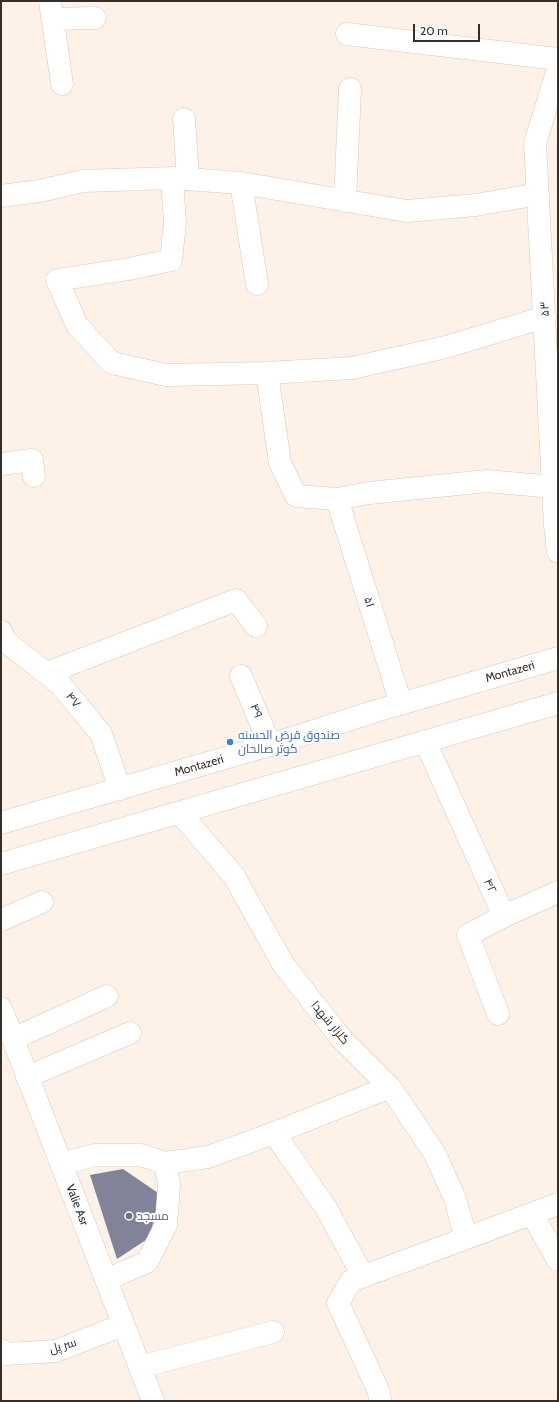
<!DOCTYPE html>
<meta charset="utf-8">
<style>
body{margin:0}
#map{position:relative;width:559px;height:1402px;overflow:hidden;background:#fef1e7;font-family:Cabin,sans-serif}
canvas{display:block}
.frame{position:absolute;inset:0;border:2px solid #362e28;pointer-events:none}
.scale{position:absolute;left:413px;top:24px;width:67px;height:18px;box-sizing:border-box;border:2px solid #362e28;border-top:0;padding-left:5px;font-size:12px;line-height:14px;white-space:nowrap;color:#362e28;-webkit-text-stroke:3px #fff;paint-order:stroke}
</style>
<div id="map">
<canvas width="559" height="1402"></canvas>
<div class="frame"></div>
<div class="scale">20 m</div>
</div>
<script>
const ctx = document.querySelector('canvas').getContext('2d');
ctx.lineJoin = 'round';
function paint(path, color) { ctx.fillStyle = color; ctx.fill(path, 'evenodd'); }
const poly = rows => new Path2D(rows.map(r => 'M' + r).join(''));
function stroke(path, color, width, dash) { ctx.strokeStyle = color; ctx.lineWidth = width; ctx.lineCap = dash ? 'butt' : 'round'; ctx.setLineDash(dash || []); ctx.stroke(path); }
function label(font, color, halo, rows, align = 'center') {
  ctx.font = font + ' Cabin,Cairo,sans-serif'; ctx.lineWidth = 4; ctx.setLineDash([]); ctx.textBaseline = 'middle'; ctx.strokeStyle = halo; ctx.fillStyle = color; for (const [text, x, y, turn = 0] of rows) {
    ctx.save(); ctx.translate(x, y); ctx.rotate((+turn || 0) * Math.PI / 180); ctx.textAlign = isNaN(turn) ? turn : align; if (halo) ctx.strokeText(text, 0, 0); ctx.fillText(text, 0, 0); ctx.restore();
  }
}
const building = poly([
 [123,1169,161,1195,149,1238,117,1259,90,1175]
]);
const minor = poly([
 [50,1,62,84],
 [52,19,95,18],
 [347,34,558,59],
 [558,69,535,143,555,525,558,552],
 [184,119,188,179],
 [172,178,175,223,171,260,129,269,57,280,77,325,112,363,166,375,267,373,352,368,446,347,545,317],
 [241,183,257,284],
 [1,196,40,191,83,181,172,178,241,183,407,211,476,205,538,194],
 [345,201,350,89],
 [267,373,280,463,296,496,337,499,369,493,487,481,553,487],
 [1,464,32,460,34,476],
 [337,499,401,704],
 [1,631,5,641,60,684,101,734,120,789],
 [47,673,236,600,256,626],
 [241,676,270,745],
 [425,741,504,916,468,935,498,1014],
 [180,813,234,876,283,964,340,1037,390,1087,435,1154,455,1199,466,1238],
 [504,916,558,892],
 [1,920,42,902],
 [13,1039,107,996],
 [27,1077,130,1033],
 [274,1133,326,1208,363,1276],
 [61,1164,95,1155,141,1155,165,1163,208,1157,274,1133,390,1087],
 [532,1214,558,1260],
 [106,1280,147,1262,166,1225,169,1185,165,1163],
 [1,1350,7,1354,56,1351,123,1325],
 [140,1367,273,1332],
 [380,1401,379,1392,338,1303,351,1281,558,1204]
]);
const major = poly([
 [1,823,270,745,376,711,558,658],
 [1,864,558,703],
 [1,1008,153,1401]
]);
const markers = [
 [230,742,4,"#3f7fe0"],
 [129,1216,4,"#6b7280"]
];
const streetNames = [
 ["۵۳",545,309,-93],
 ["۵۱",369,602,73],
 ["Montazeri",510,672,-16],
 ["۴۷",73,700,51],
 ["۴۹",256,711,67],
 ["Montazeri",199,766,-16],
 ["۴۲",490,886,66],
 ["گلزار شهدا",330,1023,50],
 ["Valie Asr",77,1205,69],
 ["سر پل",63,1346,-16]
];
const shopNames = [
 ["صندوق قرض الحسنه",238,735],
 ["کوثر صالحان",238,749]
];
const worshipNames = [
 ["مسجد",137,1216]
];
paint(building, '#818398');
stroke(minor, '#dbc7b7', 23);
stroke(major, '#dbc7b7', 23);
stroke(minor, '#fff', 22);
stroke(major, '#fff', 22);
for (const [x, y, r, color] of markers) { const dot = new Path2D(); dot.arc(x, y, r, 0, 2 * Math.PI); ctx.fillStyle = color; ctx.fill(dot); stroke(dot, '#fff', 1.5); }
label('12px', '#362e28', '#fff', streetNames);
label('12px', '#366cbe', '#fff', shopNames, 'left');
label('12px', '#5b616d', '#fff', worshipNames, 'left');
</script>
